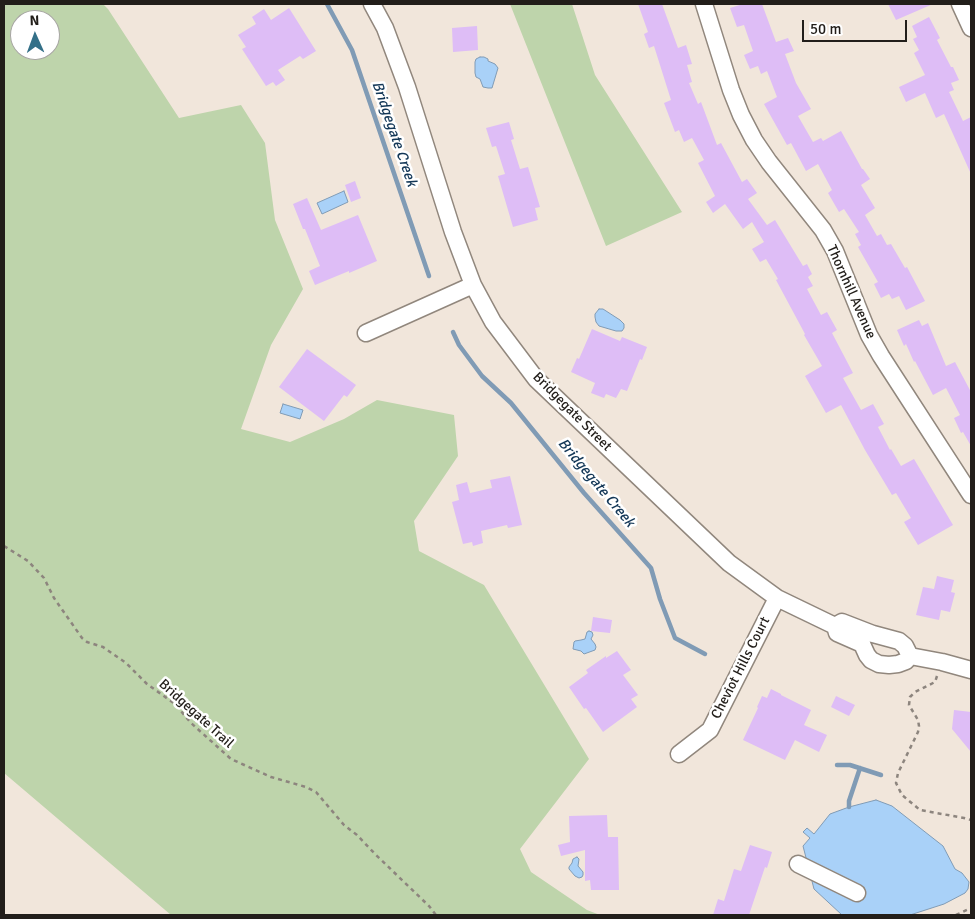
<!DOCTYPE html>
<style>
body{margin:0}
#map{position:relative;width:975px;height:919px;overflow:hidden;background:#f1e6db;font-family:Signika,sans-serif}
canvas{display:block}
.frame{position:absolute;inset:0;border:5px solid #221e1a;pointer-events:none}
.north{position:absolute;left:10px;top:10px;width:50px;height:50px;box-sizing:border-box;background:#fff;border:1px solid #a7a5a3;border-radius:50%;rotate:358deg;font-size:14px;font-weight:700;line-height:20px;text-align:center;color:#221e1a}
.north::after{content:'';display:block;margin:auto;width:18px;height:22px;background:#347088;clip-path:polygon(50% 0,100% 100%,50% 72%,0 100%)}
.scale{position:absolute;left:802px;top:20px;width:105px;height:22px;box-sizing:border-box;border:2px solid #221e1a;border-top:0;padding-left:6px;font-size:15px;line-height:18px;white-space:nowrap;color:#221e1a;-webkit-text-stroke:4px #fff;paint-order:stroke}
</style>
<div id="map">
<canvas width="975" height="919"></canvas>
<div class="frame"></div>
<div class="north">N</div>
<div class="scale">50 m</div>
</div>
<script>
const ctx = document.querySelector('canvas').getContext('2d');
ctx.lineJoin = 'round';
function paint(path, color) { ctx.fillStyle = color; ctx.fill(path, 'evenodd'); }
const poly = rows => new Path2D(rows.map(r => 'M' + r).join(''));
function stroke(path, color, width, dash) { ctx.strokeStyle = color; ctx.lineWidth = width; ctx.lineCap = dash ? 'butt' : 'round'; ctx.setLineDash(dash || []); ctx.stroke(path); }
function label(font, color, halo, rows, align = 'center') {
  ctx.font = font + ' Signika,sans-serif'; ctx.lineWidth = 5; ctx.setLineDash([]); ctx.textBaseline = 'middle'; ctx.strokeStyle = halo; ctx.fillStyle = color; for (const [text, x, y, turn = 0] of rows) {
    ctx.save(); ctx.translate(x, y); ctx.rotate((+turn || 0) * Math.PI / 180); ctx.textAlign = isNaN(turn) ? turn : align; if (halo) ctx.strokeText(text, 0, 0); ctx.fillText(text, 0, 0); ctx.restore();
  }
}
const green = poly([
 [4,4,103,4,108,9,179,118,241,105,265,143,275,220,303,289,271,345,241,429,290,442,344,419,377,400,454,415,458,456,414,521,419,551,484,585,589,759,520,849,531,872,587,910,600,915,171,915,4,773],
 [20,20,50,20,50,50,20,50],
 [507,4,572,4,595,75,682,212,606,246,510,4]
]);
const water = poly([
 [480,57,484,57,488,59,488,61,495,64,498,68,492,88,488,88,483,87,480,79,476,77,475,73,475,62,476,59,480,57],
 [344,191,348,202,322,214,317,203,344,191],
 [599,309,603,309,620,320,624,324,624,328,622,331,616,331,599,326,596,322,595,317,595,314,599,309],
 [283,404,303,410,300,419,280,413,283,404],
 [589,631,592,632,593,635,591,639,595,644,596,647,595,650,584,654,581,651,573,649,574,642,575,641,581,640,585,639,587,632,589,631],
 [876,800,892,806,943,846,955,869,962,873,969,882,968,889,965,893,944,904,910,915,842,915,814,889,803,846,810,838,803,832,807,828,814,834,830,814,849,807,876,800],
 [577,857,579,859,578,866,583,872,583,875,582,877,579,878,575,876,569,869,569,867,572,863,573,859,577,857]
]);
const stream = poly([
 [327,4,352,50,429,276],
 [453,332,459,345,482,376,511,403,584,493,651,568,660,599,675,638,705,654],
 [837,765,850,765,881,775],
 [849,807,849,801,860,768]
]);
const building = poly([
 [638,4,662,4,678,48,686,45,692,64,687,65,692,82,689,83,698,104,701,102,717,145,721,143,742,182,747,179,757,193,748,199,767,225,775,220,803,266,807,264,812,274,808,277,813,286,807,289,821,315,827,312,837,330,832,333,853,373,843,378,861,410,873,404,884,424,878,427,890,450,891,449,901,466,914,459,953,525,918,545,904,522,911,518,896,493,892,495,865,450,841,405,826,413,805,376,822,366,804,335,805,334,776,280,778,279,766,259,760,262,752,249,764,242,752,222,743,229,725,204,713,213,706,202,715,196,698,163,704,160,692,138,684,142,679,130,675,132,664,103,671,100,654,46,649,48,644,34,648,32],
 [743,4,762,4,776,42,788,38,794,51,785,54,796,83,811,109,798,116,813,142,821,138,823,141,841,131,862,169,863,169,870,179,861,185,875,208,865,215,877,236,881,234,887,245,891,244,905,268,907,267,925,301,906,310,899,296,892,299,889,294,881,298,874,284,878,282,858,247,861,245,855,234,859,232,844,209,839,212,828,193,832,190,818,164,806,171,791,143,787,145,764,104,777,97,767,71,761,74,758,66,750,69,744,55,753,51,744,25,737,27,730,8],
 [888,4,933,4,896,20],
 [289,8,316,51,303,59,300,56,278,70,285,80,276,86,273,82,266,86,242,49,246,47,238,35,256,24,252,17,264,9,271,20],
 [929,17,940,38,937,40,951,67,953,67,959,80,951,83,954,90,949,92,963,121,971,117,971,174,944,114,936,118,925,93,906,102,899,87,925,75,914,53,919,50,913,39,917,37,912,26],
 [477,26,478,50,453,52,452,28],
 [509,122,514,139,511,140,520,169,528,167,540,207,535,208,538,220,513,227,498,176,505,174,496,146,492,147,486,128],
 [355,181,361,198,351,202,345,185],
 [307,198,321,230,358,215,377,261,349,273,349,271,315,285,309,271,320,266,305,229,303,229,293,204],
 [919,320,922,326,928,323,946,366,955,362,971,392,971,446,963,432,961,433,954,418,960,415,946,388,933,395,915,361,914,362,906,344,904,346,897,330],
 [592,329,620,341,622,337,647,347,642,360,640,359,627,391,621,389,616,398,606,394,604,398,591,393,595,383,571,372,577,358,579,359],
 [307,349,356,385,347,397,344,395,324,421,279,387],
 [510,476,522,525,508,528,507,525,481,531,483,543,473,546,472,542,463,544,452,502,459,500,456,485,467,482,470,493,492,488,490,480],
 [937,576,954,580,951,592,955,593,950,612,941,610,939,620,916,615,923,587,934,589],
 [593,617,612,620,610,633,591,631],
 [617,651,631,670,623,675,638,695,631,699,637,707,603,732,586,708,584,709,569,687,588,673,586,670,606,656,606,658],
 [771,689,781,694,781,695,811,710,804,725,827,735,819,752,795,740,785,760,743,740,758,708,757,707,762,696,767,698],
 [836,696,855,705,849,716,831,707],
 [954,710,971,712,971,752,952,729],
 [607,815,608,837,618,837,619,890,591,890,590,880,585,881,585,850,561,856,558,845,570,842,569,816],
 [750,845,772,852,767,868,765,867,749,915,713,915,718,899,724,901,734,869,741,871]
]);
const path = poly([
 [4,546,28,561,44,578,54,598,82,638,87,642,103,647,126,663,147,684,175,704,191,723,231,759,271,777,306,787,316,792,344,825,357,835,376,855,429,906,436,915],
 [937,676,935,682,915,692,910,697,909,705,918,720,919,726,918,732,898,773,896,783,902,795,920,810,964,818,971,820],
 [956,915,971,908]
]);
const minor = poly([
 [372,4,385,28,407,87,453,232,473,285,493,322,536,379,729,563,777,598,835,626,837,633,862,644,867,655,871,660,879,664,889,665,898,664,906,661,910,656],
 [704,4,731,90,741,115,754,140,769,162,823,230,835,251,869,335,881,356,971,495],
 [960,4,971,28],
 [366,333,473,285],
 [835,626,842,622,873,634,899,641,905,646,910,656],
 [910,656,942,662,971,670],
 [679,754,710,730,777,598],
 [798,864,857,893]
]);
const streetNames = [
 ["Thornhill Avenue",851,292,66],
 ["Bridgegate Street",572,412,45],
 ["Cheviot Hills Court",741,668,-63],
 ["Bridgegate Trail",196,714,42]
];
const waterNames = [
 ["Bridgegate Creek",394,134,71],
 ["Bridgegate Creek",596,483,50]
];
paint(green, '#bed4ab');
paint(water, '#a9d1f8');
stroke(water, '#809bb5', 1);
stroke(stream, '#809bb5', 4.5);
paint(building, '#debdf6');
stroke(minor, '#91877d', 19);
stroke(path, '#8d857e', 2.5, [4, 4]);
stroke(minor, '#fff', 16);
label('14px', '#221e1a', '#fff', streetNames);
label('italic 15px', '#133757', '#fff', waterNames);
</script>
